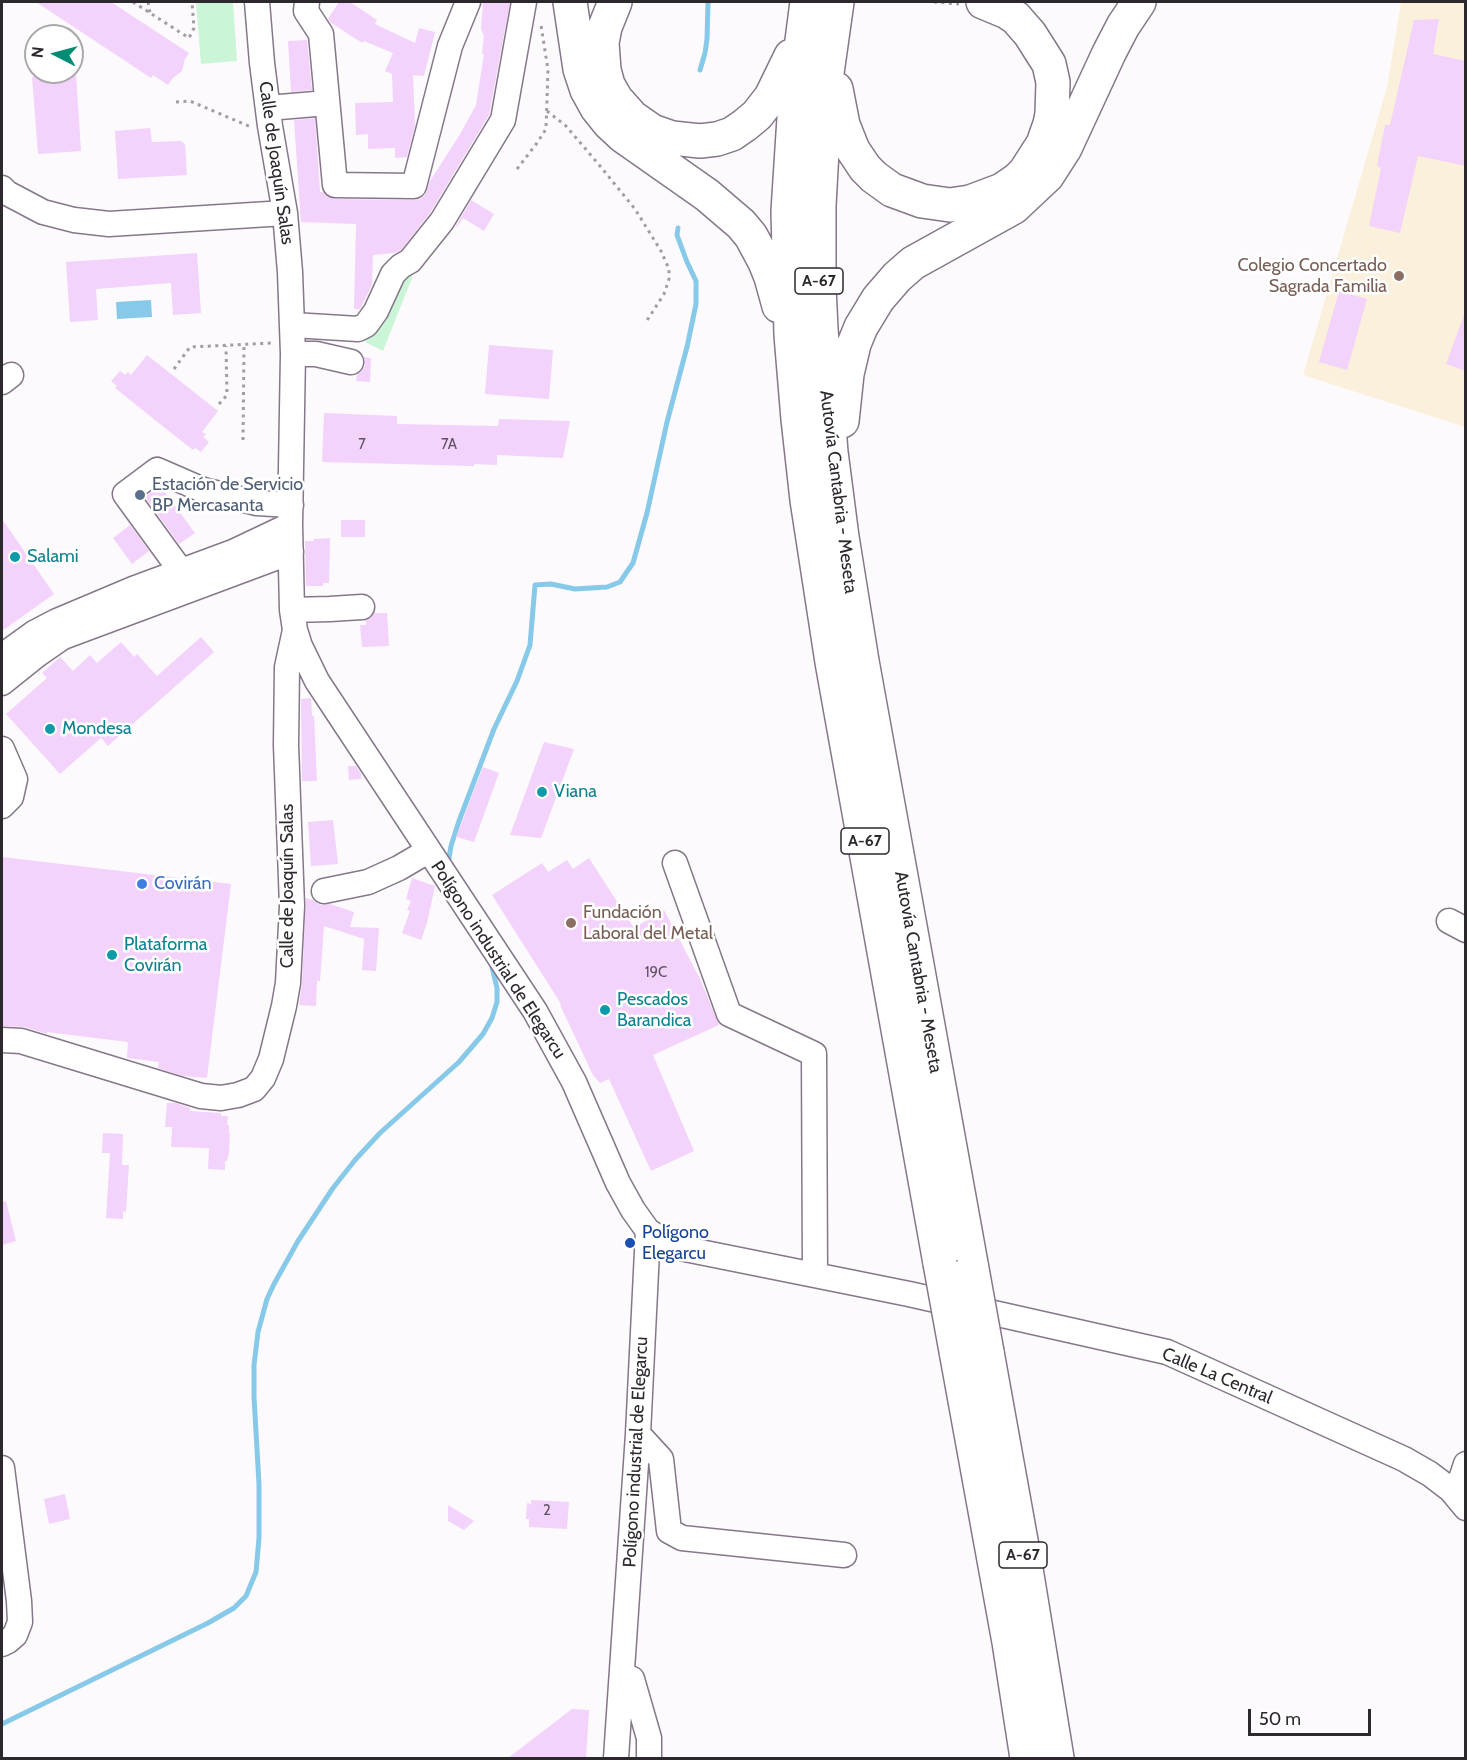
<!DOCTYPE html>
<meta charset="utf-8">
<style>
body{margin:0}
#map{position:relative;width:1467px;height:1760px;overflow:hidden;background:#fdfafe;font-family:Cabin,sans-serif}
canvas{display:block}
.frame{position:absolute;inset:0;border:3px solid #2d272e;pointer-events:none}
.north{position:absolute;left:24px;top:24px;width:60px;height:60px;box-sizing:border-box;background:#fff;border:2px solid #aba9ab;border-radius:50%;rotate:276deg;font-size:16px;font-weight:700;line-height:24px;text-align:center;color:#2d272e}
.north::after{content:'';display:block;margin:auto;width:21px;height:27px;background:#008d75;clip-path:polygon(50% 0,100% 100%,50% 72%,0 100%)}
.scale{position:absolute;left:1248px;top:1709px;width:123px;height:27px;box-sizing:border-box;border:3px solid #2d272e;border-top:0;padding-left:8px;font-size:18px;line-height:21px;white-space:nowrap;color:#2d272e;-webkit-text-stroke:4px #fff;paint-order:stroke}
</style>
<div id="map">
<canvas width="1467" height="1760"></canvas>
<div class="frame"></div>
<div class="north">N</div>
<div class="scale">50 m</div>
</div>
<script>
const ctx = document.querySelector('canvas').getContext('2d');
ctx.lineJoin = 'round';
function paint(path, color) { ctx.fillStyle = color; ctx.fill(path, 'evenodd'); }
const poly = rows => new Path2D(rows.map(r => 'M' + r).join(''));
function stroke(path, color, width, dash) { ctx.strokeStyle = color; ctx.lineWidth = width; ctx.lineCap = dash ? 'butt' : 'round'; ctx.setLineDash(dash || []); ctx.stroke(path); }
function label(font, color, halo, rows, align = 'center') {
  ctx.font = font + ' Cabin,sans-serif'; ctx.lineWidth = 5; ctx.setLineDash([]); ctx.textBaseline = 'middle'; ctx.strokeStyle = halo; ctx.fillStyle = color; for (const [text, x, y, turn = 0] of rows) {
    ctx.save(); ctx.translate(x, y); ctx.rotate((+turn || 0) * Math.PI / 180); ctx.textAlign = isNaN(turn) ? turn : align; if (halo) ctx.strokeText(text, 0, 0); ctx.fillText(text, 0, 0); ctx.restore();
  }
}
const education = poly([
 [1401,2,1465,2,1465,427,1303,375,1387,87]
]);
const green = poly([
 [196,2,233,2,237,61,201,64],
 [401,273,411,274,412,278,383,351,365,342]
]);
const water = poly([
 [151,300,152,317,117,319,116,302]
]);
const stream = poly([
 [700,70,705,53,707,39,708,2],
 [448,864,451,846,459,821,494,729,517,681,530,645,535,585,551,584,575,589,607,587,620,582,633,563,647,513,667,422,687,347,696,304,696,281,687,262,677,235,678,228],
 [2,1724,208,1623,234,1608,246,1596,256,1572,259,1538,259,1484,254,1397,254,1365,258,1332,267,1299,274,1284,298,1241,333,1188,355,1160,380,1133,459,1062,483,1034,492,1018,497,1002,497,988,491,963]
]);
const building = poly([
 [36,2,111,2,189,53,185,59,182,71,173,78,168,85,153,75,151,78],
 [339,2,350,2,377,20,375,24,415,43,419,28,435,32,424,76,413,75,415,126,407,157,395,158,395,148,368,149,368,134,356,135,355,103,393,102,392,74,385,71,393,53,364,41,362,43,330,22,328,19],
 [483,2,510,2,489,115,430,213,401,250,394,253,373,255,372,285,360,309,354,309,356,224,301,222,294,120,315,118,320,192,323,192,328,197,335,199,414,200,420,199,425,195,430,181,459,136,476,105,484,54,482,54,484,36,481,29],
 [1439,19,1433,54,1466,61,1466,166,1418,156,1400,233,1369,226,1381,168,1377,166,1385,125,1390,125,1414,20],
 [307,40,312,90,291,92,288,41],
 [76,74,81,151,38,154,32,77],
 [150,128,152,142,181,141,185,144,187,175,118,179,115,131],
 [471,200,494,214,484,231,463,218,457,227,456,226],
 [197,253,201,313,173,315,171,283,96,289,98,320,70,322,66,262],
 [1339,291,1367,299,1347,370,1319,362],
 [1464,315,1466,316,1466,371,1446,364],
 [489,345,553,350,549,399,485,394],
 [147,355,218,411,202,432,206,434,203,437,209,442,201,452,195,448,193,450,160,424,115,388,117,386,111,381,120,371,125,375,128,372,131,375],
 [364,357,371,358,370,382,356,381,357,375,362,371,365,366],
 [324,413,397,416,397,424,498,426,499,419,570,421,563,458,497,455,497,465,474,464,474,466,322,462],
 [159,486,162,488,195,533,179,544,145,497],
 [2,519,54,594,2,631],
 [341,520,365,520,365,537,341,537],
 [130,525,149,551,132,564,113,538],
 [330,538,329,583,323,583,323,586,306,586,305,541,314,541,314,539],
 [375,613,387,613,389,646,362,647,360,625,366,625,366,620,370,618],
 [201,637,214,652,108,746,101,738,60,774,6,714,47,678,42,673,60,657,73,671,90,655,97,663,121,642,134,657,137,654,157,676],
 [311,698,312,716,314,716,317,781,302,781,301,699],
 [544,742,574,749,541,838,510,835],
 [348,766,356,766,361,774,361,779,349,780],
 [483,767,499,773,474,842,456,837],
 [333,820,338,864,311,866,308,822],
 [2,857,231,884,207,1078,183,1076,158,1068,159,1062,127,1058,128,1042,47,1032,47,1034,25,1027,2,1026],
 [589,858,634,928,664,910,700,979,719,1025,653,1055,694,1151,651,1171,609,1079,600,1083,593,1075,560,1005,561,1004,492,895,542,863,548,872,567,860,573,869],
 [412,878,435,886,427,923,421,940,402,933,410,911,407,910,411,901,406,899],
 [306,898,313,900,320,905,330,904,354,912,350,927,379,928,376,971,362,970,364,939,324,926,320,981,317,981,316,1006,299,1005,302,984],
 [167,1103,176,1103,190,1108,190,1111,221,1113,221,1116,228,1116,227,1125,229,1125,229,1134,230,1133,229,1153,227,1161,225,1161,225,1170,208,1169,209,1148,171,1147,172,1127,165,1127],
 [103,1133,123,1134,122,1165,129,1165,126,1212,123,1211,123,1219,106,1218,110,1153,102,1153],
 [6,1201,16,1241,2,1245,2,1202],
 [65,1494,70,1519,49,1524,44,1499],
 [531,1500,569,1502,567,1529,529,1527,529,1519,526,1519,527,1503,531,1504],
 [448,1505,474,1521,464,1530,448,1521],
 [572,1709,589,1710,586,1758,508,1758]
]);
const path = poly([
 [133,2,189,38,194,28,192,2],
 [148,2,150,13],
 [934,2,959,4],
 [176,102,190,101,251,127],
 [547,111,566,126,600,166,635,209,661,251,669,269,669,279,664,294,646,322],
 [517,169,537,143,546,129,548,70,541,25],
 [174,369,190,347,273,343],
 [219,404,227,395,226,346],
 [243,440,244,345]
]);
const minor = poly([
 [257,2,262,63,270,126,285,213,290,272,293,354,290,525,292,610,295,630,300,646,317,681,535,1011,574,1082,618,1183,633,1210,648,1231,667,1243,685,1249,909,1294,1167,1352,1404,1459,1430,1474,1451,1490,1466,1508],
 [307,2,306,11,321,34,335,185,414,186,450,46,468,2],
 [268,108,327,103],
 [2,188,7,193,43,212,74,220,109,224,285,213],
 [293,325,358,329,366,325,376,311,393,274,401,266,410,261,442,221,503,120,524,2],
 [293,354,316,354,351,362],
 [2,382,11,375],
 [181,571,125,494,157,470,203,490,257,503,291,505],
 [292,610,330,609,362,607],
 [2,656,34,633,57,621,133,589,233,552,290,525],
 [2,683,37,655,63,637,291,552],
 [2,749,15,779,11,797,2,806],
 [675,863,729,1014,814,1054,815,1275],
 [324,891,368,882,399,868,428,851],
 [1449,921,1466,930],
 [2,1040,21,1041,201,1096,221,1098,238,1095,254,1089,263,1078,271,1059,284,1006,288,983,292,906,286,745,287,667,295,630],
 [638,1434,661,1459,669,1531,682,1538,844,1555],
 [2,1468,19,1601,20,1622,15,1635,8,1641,2,1644],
 [1451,1490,1461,1479,1466,1464],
 [622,1674,632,1679,649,1738,649,1758],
 [616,1758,638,1434,648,1231]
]);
const highway = poly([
 [570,2,580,69,587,90,597,108,609,123,623,136,707,195,741,224,751,236,765,262,771,277,779,306],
 [615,2,605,27,602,43,604,70,608,85,616,99,632,117,652,131,672,138,700,141,717,139,732,134,745,125,757,115,771,97,791,56],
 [807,2,796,87,788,211,791,335,798,419,807,500,832,662,940,1263],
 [837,2,826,80,819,205,819,287,821,329,831,452,842,537,862,661,972,1269],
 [836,89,843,125,853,150,865,168,874,177,892,190,922,201,950,205,970,202,1002,190,1018,179,1025,172,1043,144,1050,124,1052,114,1053,82,1049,64,1030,34,1016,18,1007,12,983,2],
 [842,421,847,374,854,344,861,327,878,299,897,277,913,263,1014,207,1047,176,1065,148,1109,53,1123,26,1139,2],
 [956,1351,1009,1642,1027,1758],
 [987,1352,1025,1563,1057,1758]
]);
const highwayBridge = poly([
 [940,1263,956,1351],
 [972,1269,987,1352]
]);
const markers = [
 [1399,276,6,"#8d6e63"],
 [140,495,6,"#5c6f8a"],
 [15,557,6,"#0f9aa8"],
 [50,729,6,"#0f9aa8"],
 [542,792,6,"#0f9aa8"],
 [142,884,6,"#3f7fe0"],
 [571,923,6,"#8d6e63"],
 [112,955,6,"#0f9aa8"],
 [605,1010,6,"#0f9aa8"],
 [630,1243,6,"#1a4fb4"]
];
const numberNames = [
 ["7",362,445],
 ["7A",449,445],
 ["19C",656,973],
 ["2",547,1511]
];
const shields = [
 [819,281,48],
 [865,841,48],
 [1023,1555,48]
];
const shieldNames = [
 ["A-67",819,281],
 ["A-67",865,841],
 ["A-67",1023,1555]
];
const streetNames = [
 ["Calle de Joaquín Salas",276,163,82],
 ["Autovía Cantabria - Meseta",838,492,83],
 ["Calle de Joaquín Salas",288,886,-90],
 ["Polígono industrial de Elegarcu",498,960,57],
 ["Autovía Cantabria - Meseta",918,972,80],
 ["Calle La Central",1217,1376,23],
 ["Polígono industrial de Elegarcu",636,1452,-87]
];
const educationNames = [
 ["Colegio Concertado",1387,266],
 ["Sagrada Familia",1387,287],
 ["Fundación",583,913,"left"],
 ["Laboral del Metal",583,934,"left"]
];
const serviceNames = [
 ["Estación de Servicio",152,485],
 ["BP Mercasanta",152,506]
];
const cultureNames = [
 ["Salami",27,557],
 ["Mondesa",62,729],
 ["Viana",554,792],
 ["Plataforma",124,945],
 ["Covirán",124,966],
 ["Pescados",617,1000],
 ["Barandica",617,1021]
];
const shopNames = [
 ["Covirán",154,884]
];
const transitNames = [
 ["Polígono",642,1233],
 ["Elegarcu",642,1254]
];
paint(education, '#fbf0db');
paint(green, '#caf5d7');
paint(water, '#87c9e8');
stroke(stream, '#87c9e8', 5);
paint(building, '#f3d2fb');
stroke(minor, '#857789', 27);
stroke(highway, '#857789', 36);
stroke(path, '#a19da2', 3, [3, 4.5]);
stroke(minor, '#fff', 24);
stroke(highway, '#fff', 33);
stroke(highwayBridge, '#857789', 36, []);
stroke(highwayBridge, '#fff', 33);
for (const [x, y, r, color] of markers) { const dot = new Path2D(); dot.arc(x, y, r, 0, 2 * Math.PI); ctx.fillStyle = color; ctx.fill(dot); stroke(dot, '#fff', 2); }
label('15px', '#5e5261', null, numberNames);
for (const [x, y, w] of shields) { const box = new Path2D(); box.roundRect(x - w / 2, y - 13, w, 26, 4.5); ctx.fillStyle = '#fff'; ctx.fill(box); stroke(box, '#2d272e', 1.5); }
label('bold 16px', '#2d272e', null, shieldNames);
label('18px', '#2d272e', '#fff', streetNames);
label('18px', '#785e54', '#fff', educationNames, 'right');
label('18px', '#4e5e75', '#fff', serviceNames, 'left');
label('18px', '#0d838f', '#fff', cultureNames, 'left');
label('18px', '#366cbe', '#fff', shopNames, 'left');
label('18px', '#164399', '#fff', transitNames, 'left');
</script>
